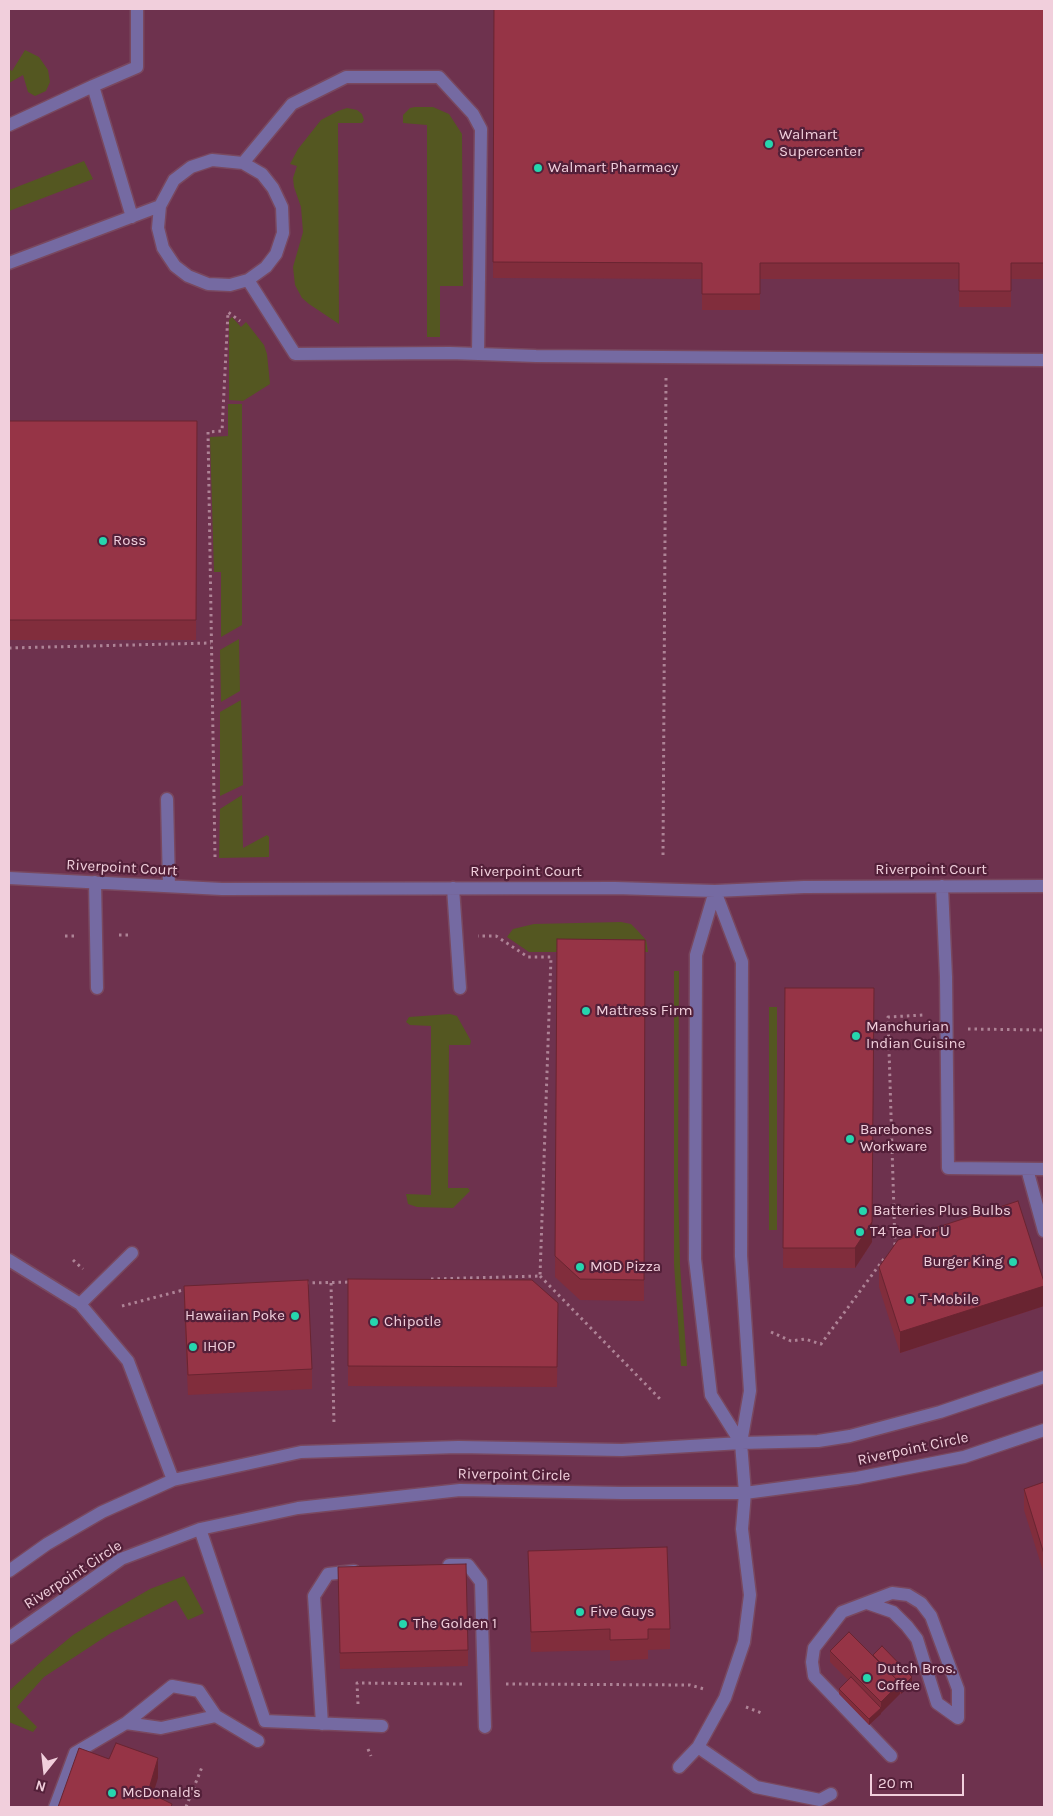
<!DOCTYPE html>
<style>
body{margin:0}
#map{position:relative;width:1053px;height:1816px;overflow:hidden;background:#5f2a43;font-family:Karla,sans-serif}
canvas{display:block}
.frame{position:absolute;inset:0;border:10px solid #f1cfdc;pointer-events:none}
.north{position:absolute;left:20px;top:1746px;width:50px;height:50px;-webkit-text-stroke:4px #532039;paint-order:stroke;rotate:196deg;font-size:14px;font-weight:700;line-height:20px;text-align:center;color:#f1cfdc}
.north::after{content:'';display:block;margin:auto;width:18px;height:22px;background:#f1cfdc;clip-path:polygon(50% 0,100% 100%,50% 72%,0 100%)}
.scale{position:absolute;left:870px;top:1774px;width:94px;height:22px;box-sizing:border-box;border:2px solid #f1cfdc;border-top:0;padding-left:6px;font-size:15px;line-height:18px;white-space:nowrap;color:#f1cfdc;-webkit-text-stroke:4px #532039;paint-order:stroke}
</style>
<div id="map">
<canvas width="1053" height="1816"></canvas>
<div class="frame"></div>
<div class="north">N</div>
<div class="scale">20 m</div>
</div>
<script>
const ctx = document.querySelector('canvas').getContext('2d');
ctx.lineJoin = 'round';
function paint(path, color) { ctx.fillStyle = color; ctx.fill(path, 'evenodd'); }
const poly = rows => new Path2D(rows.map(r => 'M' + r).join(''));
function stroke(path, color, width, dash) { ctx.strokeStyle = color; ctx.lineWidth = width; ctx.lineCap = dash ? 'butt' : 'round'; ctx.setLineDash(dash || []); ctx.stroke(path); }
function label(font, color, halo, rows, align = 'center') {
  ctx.font = font + ' Karla,sans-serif'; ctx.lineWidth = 4.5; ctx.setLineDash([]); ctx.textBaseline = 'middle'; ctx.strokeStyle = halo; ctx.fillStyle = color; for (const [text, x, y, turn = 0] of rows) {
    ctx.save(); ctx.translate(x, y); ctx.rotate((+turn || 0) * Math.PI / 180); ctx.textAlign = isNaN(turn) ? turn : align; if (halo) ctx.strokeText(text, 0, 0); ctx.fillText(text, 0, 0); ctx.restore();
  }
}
const built = poly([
 [9,9,1044,9,1044,1807,9,1807]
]);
const green = poly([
 [25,50,39,57,48,70,50,82,46,91,35,96,28,92,23,75,9,83,9,69,12,71],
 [415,107,433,107,449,114,462,134,463,286,440,286,440,337,427,337,427,125,403,123,403,115,410,108],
 [347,108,357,110,362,114,364,120,362,123,338,123,339,324,309,304,302,298,295,285,293,267,303,232,301,207,294,187,293,178,297,166,290,164,298,149,321,120,338,111],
 [84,161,93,179,9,211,9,190],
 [232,317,241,327,246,322,264,345,267,354,270,384,243,401,229,400,229,320],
 [228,404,242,404,242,625,221,637,221,572,214,572,210,437,228,436],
 [239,639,240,691,221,702,220,650],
 [241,700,243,785,220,796,220,712],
 [242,795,243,848,267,835,269,837,269,857,219,858,220,809],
 [621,922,631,924,637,930,646,940,648,952,529,952,507,937,513,929,534,924],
 [674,971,679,971,678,1181,680,1265,687,1366,681,1366,674,1264],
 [769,1007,777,1007,777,1230,769,1230],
 [450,1014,457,1016,471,1041,470,1045,449,1045,448,1188,468,1188,470,1191,453,1208,417,1207,408,1204,406,1194,431,1195,431,1026,410,1025,406,1022,409,1017],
 [184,1576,204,1613,188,1620,176,1600,111,1633,44,1677,17,1707,37,1727,33,1732,9,1722,9,1691,44,1659,73,1635,105,1615,150,1589]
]);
const path = poly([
 [9,648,211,643],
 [663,855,666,378],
 [215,857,208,432,222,431,228,312,240,321],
 [119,935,129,935],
 [65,936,75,936],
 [968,1029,1044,1030],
 [895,1245,888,1017,923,1015],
 [73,1260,83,1269],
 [540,1276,662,1401],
 [431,1279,540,1276,551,957,528,957,496,936,478,936],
 [306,1283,352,1282],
 [331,1283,334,1425],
 [122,1306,187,1289],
 [771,1332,791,1341,805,1339,821,1344,886,1256],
 [506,1684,690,1685,704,1689],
 [358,1704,357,1683,462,1684],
 [746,1707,764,1714],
 [368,1749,371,1756],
 [186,1807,202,1767]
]);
const minor = poly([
 [93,86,132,217],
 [9,125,93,86,137,67,137,9],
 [243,163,292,104,346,77,439,77,473,114,481,129,478,354],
 [9,263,160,206,174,180,191,167,212,160,243,163,262,174,273,188,282,207,283,233,276,254,266,267,248,280,230,285,208,284,188,276,175,266,163,248,158,228,160,206],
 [248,280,295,354,450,353,536,356,1044,360],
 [167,799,169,886],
 [9,878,222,889,615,888,715,891,804,887,1044,886],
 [95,882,97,988],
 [942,886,946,977,948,1168,1044,1169],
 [453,888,460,988],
 [715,891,742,962,741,1256,750,1391,741,1443,745,1493,742,1529,750,1595,744,1642,725,1698,698,1747,756,1787,820,1800,831,1794],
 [715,891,696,955,695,1259,711,1395,741,1443],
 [1027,1169,1044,1231],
 [9,1260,80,1304,128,1361,173,1480],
 [80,1304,132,1253],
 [200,1529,265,1721,382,1726],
 [449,1565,468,1565,481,1582,485,1727],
 [9,1571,47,1544,102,1512,173,1480,301,1452,458,1447,622,1450,741,1443,818,1441,850,1436,940,1412,1044,1377],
 [867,1603,893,1612,907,1626,917,1639,937,1703,958,1718],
 [9,1638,121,1559,200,1529,298,1508,460,1490,622,1493,745,1493,857,1478,964,1457,1044,1430],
 [126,1723,172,1686,199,1691,216,1716],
 [322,1724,314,1596,328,1574,354,1571],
 [891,1756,814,1676,812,1662,814,1648,842,1612,892,1593,908,1595,921,1603,931,1616,958,1689,958,1718],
 [679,1767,698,1747],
 [55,1807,75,1753,126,1723,161,1728,216,1716,258,1741]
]);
const wall = poly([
 [494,9,1044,9,1044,279,1011,279,1011,307,959,307,959,279,760,279,760,310,702,310,702,279,493,278],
 [9,421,197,421,196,640,9,640],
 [557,939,645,940,644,1301,580,1300,555,1277],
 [785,988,872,1242,855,1268,783,1268],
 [879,1267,1044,1282,1044,1306,900,1353,879,1287],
 [348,1279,558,1303,557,1387,348,1386],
 [184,1286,312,1369,312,1389,188,1395,184,1307],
 [1044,1482,1044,1574,1024,1510,1024,1489],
 [528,1551,670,1629,670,1649,648,1650,648,1659,610,1661,610,1650,531,1652],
 [338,1567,468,1650,468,1666,340,1669],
 [830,1651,873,1655,912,1683,901,1694,900,1693,869,1725,839,1694,839,1689,848,1680,830,1662]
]);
const shadedWall = poly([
 [874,988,872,1242,855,1268,855,1248],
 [1044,1286,1044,1306,900,1353,900,1332],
 [912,1677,912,1683,901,1694,901,1688],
 [900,1683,900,1694,881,1713,881,1702],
 [881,1708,881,1714,869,1725,869,1719],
 [158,1758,158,1778,149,1807,148,1792]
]);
const building = poly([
 [494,9,1044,9,1044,263,1011,263,1011,291,959,291,959,263,760,263,760,294,702,294,702,263,493,262,494,9],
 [9,421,197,421,196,620,9,620,9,421],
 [557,939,645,940,644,1280,580,1279,555,1256,557,939],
 [785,988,874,988,872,1222,855,1248,783,1248,785,988],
 [1018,1201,1044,1282,1044,1286,900,1332,879,1267,898,1240,1018,1201],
 [348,1279,532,1280,558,1303,557,1367,348,1366,348,1279],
 [308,1280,312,1369,188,1375,184,1286,308,1280],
 [1044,1482,1044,1554,1024,1489,1044,1482],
 [667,1547,670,1629,648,1629,648,1639,610,1640,610,1629,531,1632,528,1551,667,1547],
 [466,1564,468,1650,340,1653,338,1567,466,1564],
 [849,1632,900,1683,881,1702,830,1651,849,1632],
 [882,1646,912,1677,901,1688,900,1688,900,1683,873,1655,882,1646],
 [851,1677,881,1708,869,1719,839,1689,851,1677],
 [116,1743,158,1758,148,1792,172,1804,171,1807,58,1807,79,1748,109,1759,116,1743]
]);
const markers = [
 [769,144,5,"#26d5ae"],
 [538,168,5,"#26d5ae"],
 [103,541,5,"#26d5ae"],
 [586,1011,5,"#26d5ae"],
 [856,1036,5,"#26d5ae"],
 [850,1139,5,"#26d5ae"],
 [863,1211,5,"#26d5ae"],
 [860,1232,5,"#26d5ae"],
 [1013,1262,5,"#26d5ae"],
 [580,1267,5,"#26d5ae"],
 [910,1300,5,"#26d5ae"],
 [295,1316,5,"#26d5ae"],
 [374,1322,5,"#26d5ae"],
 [193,1347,5,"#26d5ae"],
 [580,1612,5,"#26d5ae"],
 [403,1624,5,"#26d5ae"],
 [867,1678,5,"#26d5ae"],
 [112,1793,5,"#26d5ae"]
];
const poiNames = [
 ["Walmart",779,135],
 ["Supercenter",779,152],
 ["Walmart Pharmacy",548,168],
 ["Ross",113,541],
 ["Mattress Firm",596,1011],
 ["Manchurian",866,1027],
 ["Indian Cuisine",866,1044],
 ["Barebones",860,1130],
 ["Workware",860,1147],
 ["Batteries Plus Bulbs",873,1211],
 ["T4 Tea For U",870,1232],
 ["Burger King",1003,1262,"right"],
 ["MOD Pizza",590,1267],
 ["T-Mobile",920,1300],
 ["Hawaiian Poke",285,1316,"right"],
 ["Chipotle",384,1322],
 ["IHOP",203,1347],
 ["Five Guys",590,1612],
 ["The Golden 1",413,1624],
 ["Dutch Bros.",877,1669],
 ["Coffee",877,1686],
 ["McDonald's",122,1793]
];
const streetNames = [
 ["Riverpoint Court",122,868,3],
 ["Riverpoint Court",931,870],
 ["Riverpoint Court",526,872],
 ["Riverpoint Circle",913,1449,-12],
 ["Riverpoint Circle",514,1475,1],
 ["Riverpoint Circle",73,1575,-33]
];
paint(built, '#6e324e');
paint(green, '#545721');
stroke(minor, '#79485f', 15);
stroke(path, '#ae8396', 3, [2.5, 4]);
stroke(minor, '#756aa2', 12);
paint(wall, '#812d3c');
paint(shadedWall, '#692431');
paint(building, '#963446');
stroke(building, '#692431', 1);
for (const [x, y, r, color] of markers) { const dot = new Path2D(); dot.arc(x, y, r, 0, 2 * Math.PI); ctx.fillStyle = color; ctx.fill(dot); stroke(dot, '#532039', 2); }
label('15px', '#f1cfdc', '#532039', poiNames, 'left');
label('15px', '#f1cfdc', '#532039', streetNames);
</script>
